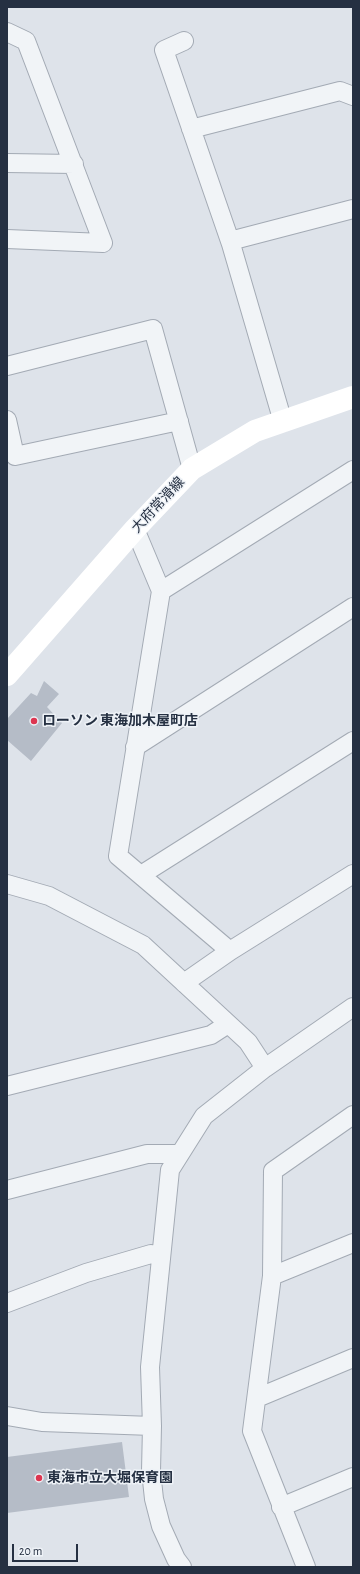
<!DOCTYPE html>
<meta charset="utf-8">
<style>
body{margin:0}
#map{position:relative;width:360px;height:1574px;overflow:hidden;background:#dee3ea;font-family:"Alegreya Sans",sans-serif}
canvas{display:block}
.frame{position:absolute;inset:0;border:8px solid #253042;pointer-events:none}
.scale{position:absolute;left:12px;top:1544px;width:66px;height:18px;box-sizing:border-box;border:2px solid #253042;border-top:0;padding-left:5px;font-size:12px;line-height:14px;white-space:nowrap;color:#253042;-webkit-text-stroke:3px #eef2f7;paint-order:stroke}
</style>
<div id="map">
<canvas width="360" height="1574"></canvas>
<div class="frame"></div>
<div class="scale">20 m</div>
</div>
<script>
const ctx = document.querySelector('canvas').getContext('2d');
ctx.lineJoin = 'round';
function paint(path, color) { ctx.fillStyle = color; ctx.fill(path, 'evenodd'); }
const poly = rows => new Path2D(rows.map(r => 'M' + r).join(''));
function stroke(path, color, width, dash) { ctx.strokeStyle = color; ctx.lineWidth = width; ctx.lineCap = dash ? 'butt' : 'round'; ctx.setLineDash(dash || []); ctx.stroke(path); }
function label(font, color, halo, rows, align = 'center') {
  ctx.font = font + ' "Alegreya Sans","Noto Sans JP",sans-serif'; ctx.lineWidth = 3; ctx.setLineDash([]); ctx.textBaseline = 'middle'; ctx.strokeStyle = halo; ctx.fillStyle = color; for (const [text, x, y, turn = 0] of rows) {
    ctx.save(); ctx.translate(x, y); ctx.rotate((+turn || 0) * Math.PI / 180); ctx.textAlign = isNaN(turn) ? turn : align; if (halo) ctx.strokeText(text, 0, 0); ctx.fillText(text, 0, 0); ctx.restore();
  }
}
const building = poly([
 [44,681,59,694,47,707,62,723,31,761,7,740,7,719,31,693,37,696],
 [122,1442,129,1497,7,1513,7,1457]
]);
const street = poly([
 [7,32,26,41,103,243,7,239],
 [184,41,164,50,231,244,283,422],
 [191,129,340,91,353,96],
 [7,163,74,164],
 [230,241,353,209],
 [7,366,153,329,192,469],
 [7,420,15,456,179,421],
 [135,529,161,591,118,856,230,951],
 [161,591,353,470],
 [135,747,353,607],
 [141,875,353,741],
 [7,884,49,896,143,945,248,1042,265,1068],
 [184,983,230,951,353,874],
 [7,1086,211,1035,228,1024],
 [7,1190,147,1154,180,1154],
 [272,1276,353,1243],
 [7,1303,86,1273,151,1254,161,1256],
 [257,1398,353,1358],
 [7,1416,42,1422,152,1426],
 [281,1507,353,1477],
 [182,1567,176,1559,161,1526,154,1499,151,1471,152,1426,150,1367,170,1170,204,1116,265,1068,353,1007],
 [306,1567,252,1431,272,1276,273,1171,353,1115]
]);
const secondary = poly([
 [7,675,135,529,192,469,255,431,353,397]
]);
const markers = [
 [34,721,4,"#dd3550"],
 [39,1478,4,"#dd3550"]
];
const streetNames = [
 ["大府常滑線",158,505,-47]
];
const poiNames = [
 ["ローソン 東海加木屋町店",42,721],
 ["東海市立大堀保育園",47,1478]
];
paint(building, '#b5bcc7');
stroke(street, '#a3aab4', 20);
stroke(street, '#f1f4f7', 18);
stroke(secondary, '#fff', 22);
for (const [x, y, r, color] of markers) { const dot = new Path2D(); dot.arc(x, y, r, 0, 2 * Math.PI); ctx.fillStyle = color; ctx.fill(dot); stroke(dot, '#eef2f7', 1.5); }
label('14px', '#253042', '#eef2f7', streetNames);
label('bold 14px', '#253042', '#eef2f7', poiNames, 'left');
</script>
